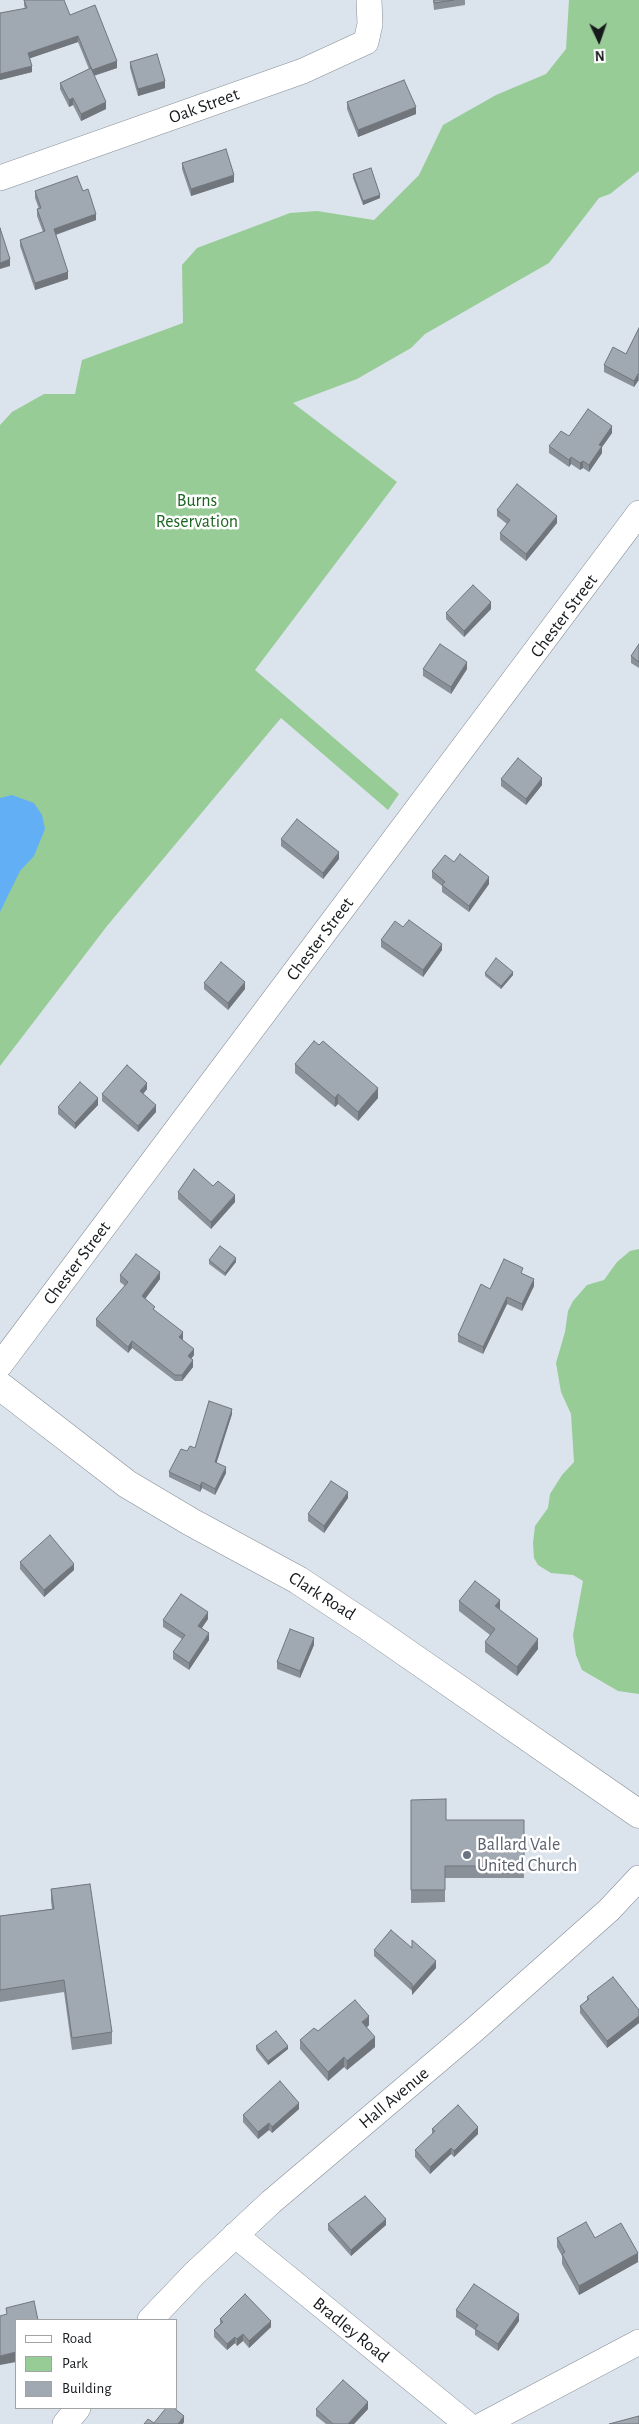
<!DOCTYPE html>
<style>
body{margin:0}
#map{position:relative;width:639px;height:2424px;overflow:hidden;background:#dbe3ec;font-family:"Alegreya Sans",sans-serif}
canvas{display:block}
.legend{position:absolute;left:15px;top:2319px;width:162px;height:90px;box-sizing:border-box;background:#fff;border:1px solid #a2a3a5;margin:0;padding:6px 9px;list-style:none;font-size:15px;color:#171a1d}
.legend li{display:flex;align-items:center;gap:10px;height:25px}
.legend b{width:25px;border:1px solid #a2a3a5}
.north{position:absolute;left:574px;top:15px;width:50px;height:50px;-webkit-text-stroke:4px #fff;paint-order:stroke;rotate:177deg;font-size:14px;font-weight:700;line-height:20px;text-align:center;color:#171a1d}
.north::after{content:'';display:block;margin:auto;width:18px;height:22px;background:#171a1d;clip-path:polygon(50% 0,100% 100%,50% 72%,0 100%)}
</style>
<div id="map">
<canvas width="639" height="2424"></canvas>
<ul class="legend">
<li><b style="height:6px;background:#fff"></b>Road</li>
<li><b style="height:14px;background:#98cc97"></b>Park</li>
<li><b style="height:14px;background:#a0a8b1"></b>Building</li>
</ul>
<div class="north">N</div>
</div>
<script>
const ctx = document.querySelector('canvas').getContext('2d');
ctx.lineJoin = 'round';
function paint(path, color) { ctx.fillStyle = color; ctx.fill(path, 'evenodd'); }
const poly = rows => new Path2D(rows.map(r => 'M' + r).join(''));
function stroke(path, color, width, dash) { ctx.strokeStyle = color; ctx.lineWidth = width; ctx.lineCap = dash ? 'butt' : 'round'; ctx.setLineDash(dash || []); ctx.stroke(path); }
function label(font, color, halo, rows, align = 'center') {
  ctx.font = font + ' "Alegreya Sans",sans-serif'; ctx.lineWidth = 5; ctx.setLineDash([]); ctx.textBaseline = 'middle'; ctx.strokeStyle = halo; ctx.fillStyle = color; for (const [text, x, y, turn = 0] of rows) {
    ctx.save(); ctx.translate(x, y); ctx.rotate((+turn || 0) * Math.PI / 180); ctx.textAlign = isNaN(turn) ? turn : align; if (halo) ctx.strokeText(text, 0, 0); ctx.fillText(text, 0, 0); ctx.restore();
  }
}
const green = poly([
 [569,0,639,0,639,171,610,194,599,198,549,263,425,334,411,348,357,379,293,403,397,482,255,670,399,794,388,810,281,718,107,926,0,1066,0,425,12,412,44,394,75,394,82,360,183,323,182,265,197,248,290,213,317,211,374,220,419,175,443,125,496,95,546,74,566,49],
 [639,1249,639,1694,618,1691,582,1670,576,1655,573,1635,583,1581,573,1575,551,1573,538,1565,534,1558,533,1543,535,1526,548,1508,550,1494,562,1475,574,1462,571,1414,561,1392,556,1363,565,1332,568,1311,573,1301,587,1285,604,1280,617,1262,630,1251]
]);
const water = poly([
 [12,795,34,803,42,815,45,829,34,856,20,871,0,912,0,798]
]);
const minor = poly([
 [0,178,303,71,366,42,370,24,369,0],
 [0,1365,639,513],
 [235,2235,467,2424],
 [150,2320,194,2274,271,2202,474,2030,609,1910,639,1878],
 [65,2424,78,2408],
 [484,2424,639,2342]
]);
const major = poly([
 [0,1386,127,1484,191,1522,298,1580,372,1629,639,1814]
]);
const wall = poly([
 [24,0,70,15,117,68,94,76,106,109,81,121,73,105,69,107,60,89,60,83,89,69,78,42,30,58,32,72,0,80,25,9,24,5],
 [433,0,465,0,465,5,434,10],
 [130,62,165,88,138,96,130,68],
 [347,102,416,114,358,137,347,109],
 [182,163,234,182,191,196,182,169],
 [353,174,380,198,363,205,353,178],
 [35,191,83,191,96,220,56,235,68,279,35,290,20,246,20,240,43,232,37,216,37,209,39,209,35,198],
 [639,328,639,381,638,381,634,387,604,372,604,365,626,354],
 [612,433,602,447,602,453,589,472,583,468,580,470,571,464,569,467,549,453,549,446,569,436],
 [497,510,557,523,526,561,500,540,500,533,507,524,497,516],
 [491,609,464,637,446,619,446,613],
 [639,644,639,668,631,663,631,656],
 [423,669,467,669,451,694,423,676],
 [501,779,542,785,526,805,501,786],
 [281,839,339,859,323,879,281,846],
 [454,862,489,884,469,912,442,892,442,886,432,878,432,871],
 [403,927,442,950,423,977,381,947,381,940],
 [485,973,513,975,501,989,485,976],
 [204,983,245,989,228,1010,204,989],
 [319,1045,378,1098,358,1121,338,1104,335,1107,295,1073,295,1064],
 [147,1089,143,1094,156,1112,138,1132,102,1101,102,1094],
 [98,1105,75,1129,58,1114,58,1107],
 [213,1186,235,1202,211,1229,178,1199,178,1192],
 [209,1260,236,1262,225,1276,209,1264],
 [523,1274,534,1286,522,1311,507,1304,483,1354,458,1342,458,1335,490,1289],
 [120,1275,160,1279,145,1299,155,1311,183,1339,182,1340,194,1355,191,1359,193,1367,182,1381,175,1381,132,1348,128,1353,96,1326,96,1319,125,1286,120,1282],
 [232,1414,216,1462,226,1473,215,1495,202,1488,200,1492,169,1477,169,1472,187,1451,195,1448],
 [348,1498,324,1533,308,1521,308,1514],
 [20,1562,74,1570,44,1597,20,1569],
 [459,1601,500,1610,538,1649,517,1676,485,1652,485,1642,490,1635,459,1611],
 [208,1619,202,1628,209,1640,189,1670,173,1659,173,1652,182,1639,163,1627,163,1620],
 [314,1645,300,1678,277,1669,277,1662],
 [411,1800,446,1820,524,1820,524,1878,445,1878,445,1902,411,1903],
 [51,1889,112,2032,112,2044,72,2050,64,1992,0,2002,0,1916,52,1909,51,1901],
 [412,1948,436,1968,412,1995,412,1991,374,1956,374,1950],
 [587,1997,639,2010,639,2023,607,2048,580,2013,580,2006,587,2000],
 [369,2025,366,2028,375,2047,347,2070,344,2067,328,2081,300,2049,300,2040,318,2031],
 [256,2046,288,2049,268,2065,256,2050],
 [299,2109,272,2133,269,2130,258,2139,243,2122,243,2115],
 [432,2129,478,2134,454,2157,451,2154,430,2174,415,2157,415,2150,432,2134],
 [328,2224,386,2225,351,2256,328,2230],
 [557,2238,595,2238,638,2262,579,2295,562,2264,562,2256,557,2247],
 [456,2310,519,2321,498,2351,475,2335,475,2330,456,2317],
 [220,2319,271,2327,249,2348,243,2341,237,2346,235,2343,227,2350,214,2337,214,2330,220,2324],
 [316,2409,368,2409,354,2424,326,2424,316,2416]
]);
const shadedWall = poly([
 [78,36,78,42,28,59,28,53],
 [117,61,117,68,92,76,92,70],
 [32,66,32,72,0,80,0,74],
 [165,81,165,88,138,96,138,89],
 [73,98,73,105,69,107,69,100],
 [106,102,106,109,81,121,81,114],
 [416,107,416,114,358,137,358,130],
 [234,175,234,182,191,196,191,189],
 [380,195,380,198,363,205,363,201],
 [96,214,96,220,54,235,54,229],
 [10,259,10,266,0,269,0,263],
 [68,272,68,279,35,290,35,283],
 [638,374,638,381,634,387,634,381],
 [612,426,612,433,602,447,602,453,589,472,589,465,599,445],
 [571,457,571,464,569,467,569,460],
 [583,461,583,468,580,470,580,463],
 [557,516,557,523,526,561,526,554],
 [491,602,491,609,464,637,464,631],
 [467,662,467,669,451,694,451,687],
 [542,778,542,785,526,805,526,799],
 [339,852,339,859,323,879,323,873],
 [489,877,489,884,469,912,469,906],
 [442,944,442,950,423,977,423,970],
 [513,972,513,975,501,989,501,986],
 [245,982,245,989,228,1010,228,1003],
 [147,1083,147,1089,140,1098,140,1091],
 [378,1088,378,1098,358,1121,358,1112],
 [338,1094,338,1104,335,1107,335,1098],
 [98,1098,98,1105,75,1129,75,1123],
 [156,1105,156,1112,138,1132,138,1126],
 [235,1195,235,1202,211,1229,211,1222],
 [236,1258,236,1262,225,1276,225,1273],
 [160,1272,160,1279,142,1303,142,1296],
 [534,1279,534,1286,522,1311,522,1304],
 [507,1297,507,1304,483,1354,483,1347],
 [183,1332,183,1339,179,1344,179,1337],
 [132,1341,132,1348,128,1353,128,1347],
 [194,1349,194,1355,188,1363,188,1356],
 [193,1360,193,1367,182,1381,182,1375],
 [232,1409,232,1414,215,1468,215,1462],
 [226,1467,226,1473,215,1495,215,1489],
 [202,1482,202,1488,200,1492,200,1486],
 [348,1492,348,1498,324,1533,324,1526],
 [74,1564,74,1570,44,1597,44,1590],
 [500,1600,500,1610,495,1606],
 [208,1612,208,1619,198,1633,198,1626],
 [209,1633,209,1640,189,1670,189,1663],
 [314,1638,314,1645,300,1678,300,1671],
 [538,1639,538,1649,517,1676,517,1667],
 [436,1961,436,1968,412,1995,412,1988],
 [369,2016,369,2025,362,2032,362,2022],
 [639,2016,639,2023,607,2048,607,2041],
 [375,2037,375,2047,347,2070,347,2061],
 [288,2046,288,2049,268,2065,268,2061],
 [344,2057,344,2067,328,2081,328,2072],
 [299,2103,299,2109,272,2133,272,2127],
 [269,2123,269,2130,258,2139,258,2132],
 [478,2127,478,2134,454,2157,454,2151],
 [451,2148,451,2154,430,2174,430,2167],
 [386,2219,386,2225,351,2256,351,2250],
 [638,2253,638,2262,579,2295,579,2286],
 [519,2314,519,2321,498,2351,498,2344],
 [271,2321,271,2327,249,2348,249,2341],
 [243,2334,243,2341,237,2346,237,2339],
 [235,2337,235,2343,227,2350,227,2344],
 [16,2352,16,2362,0,2365,0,2356],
 [368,2402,368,2409,354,2424,348,2424],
 [184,2416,184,2422,183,2424,178,2424]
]);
const building = poly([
 [24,0,64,0,70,15,95,5,117,61,92,70,78,36,28,53,32,66,0,74,0,13,27,8,24,0],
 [434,0,454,0,434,3,434,0],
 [157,54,165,81,138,89,130,62,157,54],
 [91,68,106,102,81,114,73,98,69,100,60,83,91,68],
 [404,80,416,107,358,130,347,102,404,80],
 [226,149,234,175,191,189,182,163,226,149],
 [371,168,380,195,363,201,353,174,371,168],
 [77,176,83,191,88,189,96,214,54,229,68,272,35,283,20,240,45,231,37,209,41,208,35,191,77,176],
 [0,228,10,259,0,263,0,228],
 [639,328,639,374,638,374,634,381,604,365,613,347,626,354,639,328],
 [588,409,612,426,599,445,602,446,589,465,583,461,580,463,571,457,569,460,549,446,561,431,569,436,588,409],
 [517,484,557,516,526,554,500,533,510,520,497,510,517,484],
 [473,585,491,602,464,631,446,613,473,585],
 [440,644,467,662,451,687,423,669,440,644],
 [639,644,639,662,631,656,639,644],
 [518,758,542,778,526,799,501,779,518,758],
 [297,819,339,852,323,873,281,839,297,819],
 [460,854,489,877,469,906,442,885,445,882,432,871,445,855,454,862,460,854],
 [409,920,442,944,423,970,381,940,395,921,403,927,409,920],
 [496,958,513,972,501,986,485,973,496,958],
 [221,962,245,982,228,1003,204,983,221,962],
 [314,1041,319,1045,323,1041,378,1088,358,1112,338,1094,335,1098,295,1064,314,1041],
 [127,1065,147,1083,140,1091,156,1105,138,1126,102,1094,127,1065],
 [80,1082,98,1098,75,1123,58,1107,80,1082],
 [194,1169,213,1186,218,1181,235,1195,211,1222,178,1192,194,1169],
 [220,1246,236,1258,225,1273,209,1260,220,1246],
 [136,1254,160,1272,142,1296,155,1307,153,1309,183,1332,179,1337,194,1349,188,1356,193,1360,182,1375,175,1375,132,1341,128,1347,96,1319,128,1282,120,1275,136,1254],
 [504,1259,523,1268,521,1273,534,1279,522,1304,507,1297,483,1347,458,1335,481,1284,490,1289,504,1259],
 [209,1401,232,1409,215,1462,226,1467,215,1489,202,1482,200,1486,169,1472,181,1449,187,1451,190,1446,195,1448,209,1401],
 [331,1481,348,1492,324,1526,308,1514,331,1481],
 [50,1535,74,1564,44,1590,20,1562,50,1535],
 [475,1581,500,1600,495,1606,538,1639,517,1667,485,1642,495,1629,459,1601,475,1581],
 [181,1594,208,1612,198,1626,209,1633,189,1663,173,1652,185,1635,163,1620,181,1594],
 [290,1629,314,1638,300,1671,277,1662,290,1629],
 [446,1799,446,1820,524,1820,524,1866,445,1866,445,1890,411,1890,411,1800,446,1799],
 [90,1884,112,2032,72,2038,64,1980,0,1990,0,1916,54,1909,51,1889,90,1884],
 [391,1930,412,1948,412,1940,436,1961,412,1988,412,1984,374,1950,391,1930],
 [613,1977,639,2010,639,2016,607,2041,580,2006,589,1999,587,1997,613,1977],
 [355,2000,369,2016,362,2022,375,2037,347,2061,344,2057,328,2072,300,2040,314,2028,318,2031,355,2000],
 [276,2031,288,2046,268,2061,256,2046,276,2031],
 [280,2081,299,2103,272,2127,269,2123,258,2132,243,2115,280,2081],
 [458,2105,478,2127,454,2151,451,2148,430,2167,415,2150,435,2131,432,2129,458,2105],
 [365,2196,386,2219,351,2250,328,2224,365,2196],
 [586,2222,595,2238,621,2223,638,2253,579,2286,562,2254,565,2252,557,2238,586,2222],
 [474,2284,519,2314,498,2344,475,2329,478,2325,456,2310,474,2284],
 [245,2294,271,2321,249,2341,243,2334,237,2339,235,2337,227,2344,214,2330,223,2322,220,2319,245,2294],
 [34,2301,38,2320,16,2320,16,2352,0,2356,0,2316,7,2314,6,2308,34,2301],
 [343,2380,368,2402,348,2424,333,2424,316,2409,343,2380],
 [166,2408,174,2408,184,2416,178,2424,144,2424,148,2419,154,2423,166,2408],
 [639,2416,639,2424,609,2424,639,2416]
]);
const markers = [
 [467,1855,5,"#6b7280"]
];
const streetNames = [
 ["Oak Street",204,106,-20],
 ["Chester Street",564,616,-53],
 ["Chester Street",320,939,-53],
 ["Chester Street",77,1263,-53],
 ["Clark Road",322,1596,32],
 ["Hall Avenue",394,2098,-40],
 ["Bradley Road",351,2330,39]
];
const parkNames = [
 ["Burns",197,501],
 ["Reservation",197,522]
];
const worshipNames = [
 ["Ballard Vale",477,1845],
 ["United Church",477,1866]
];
paint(green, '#98cc97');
paint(water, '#63aff5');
stroke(minor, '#868e96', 26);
stroke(major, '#868e96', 29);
stroke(minor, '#fff', 25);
stroke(major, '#fff', 28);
paint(wall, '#8a9098');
paint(shadedWall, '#70767c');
paint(building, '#a0a8b1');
stroke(building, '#70767c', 1);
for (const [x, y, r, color] of markers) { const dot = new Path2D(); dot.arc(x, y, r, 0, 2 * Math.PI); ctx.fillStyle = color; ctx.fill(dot); stroke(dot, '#fff', 2); }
label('18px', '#171a1d', '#fff', streetNames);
label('18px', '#1c6621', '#fff', parkNames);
label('18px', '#5b616d', '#fff', worshipNames, 'left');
</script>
